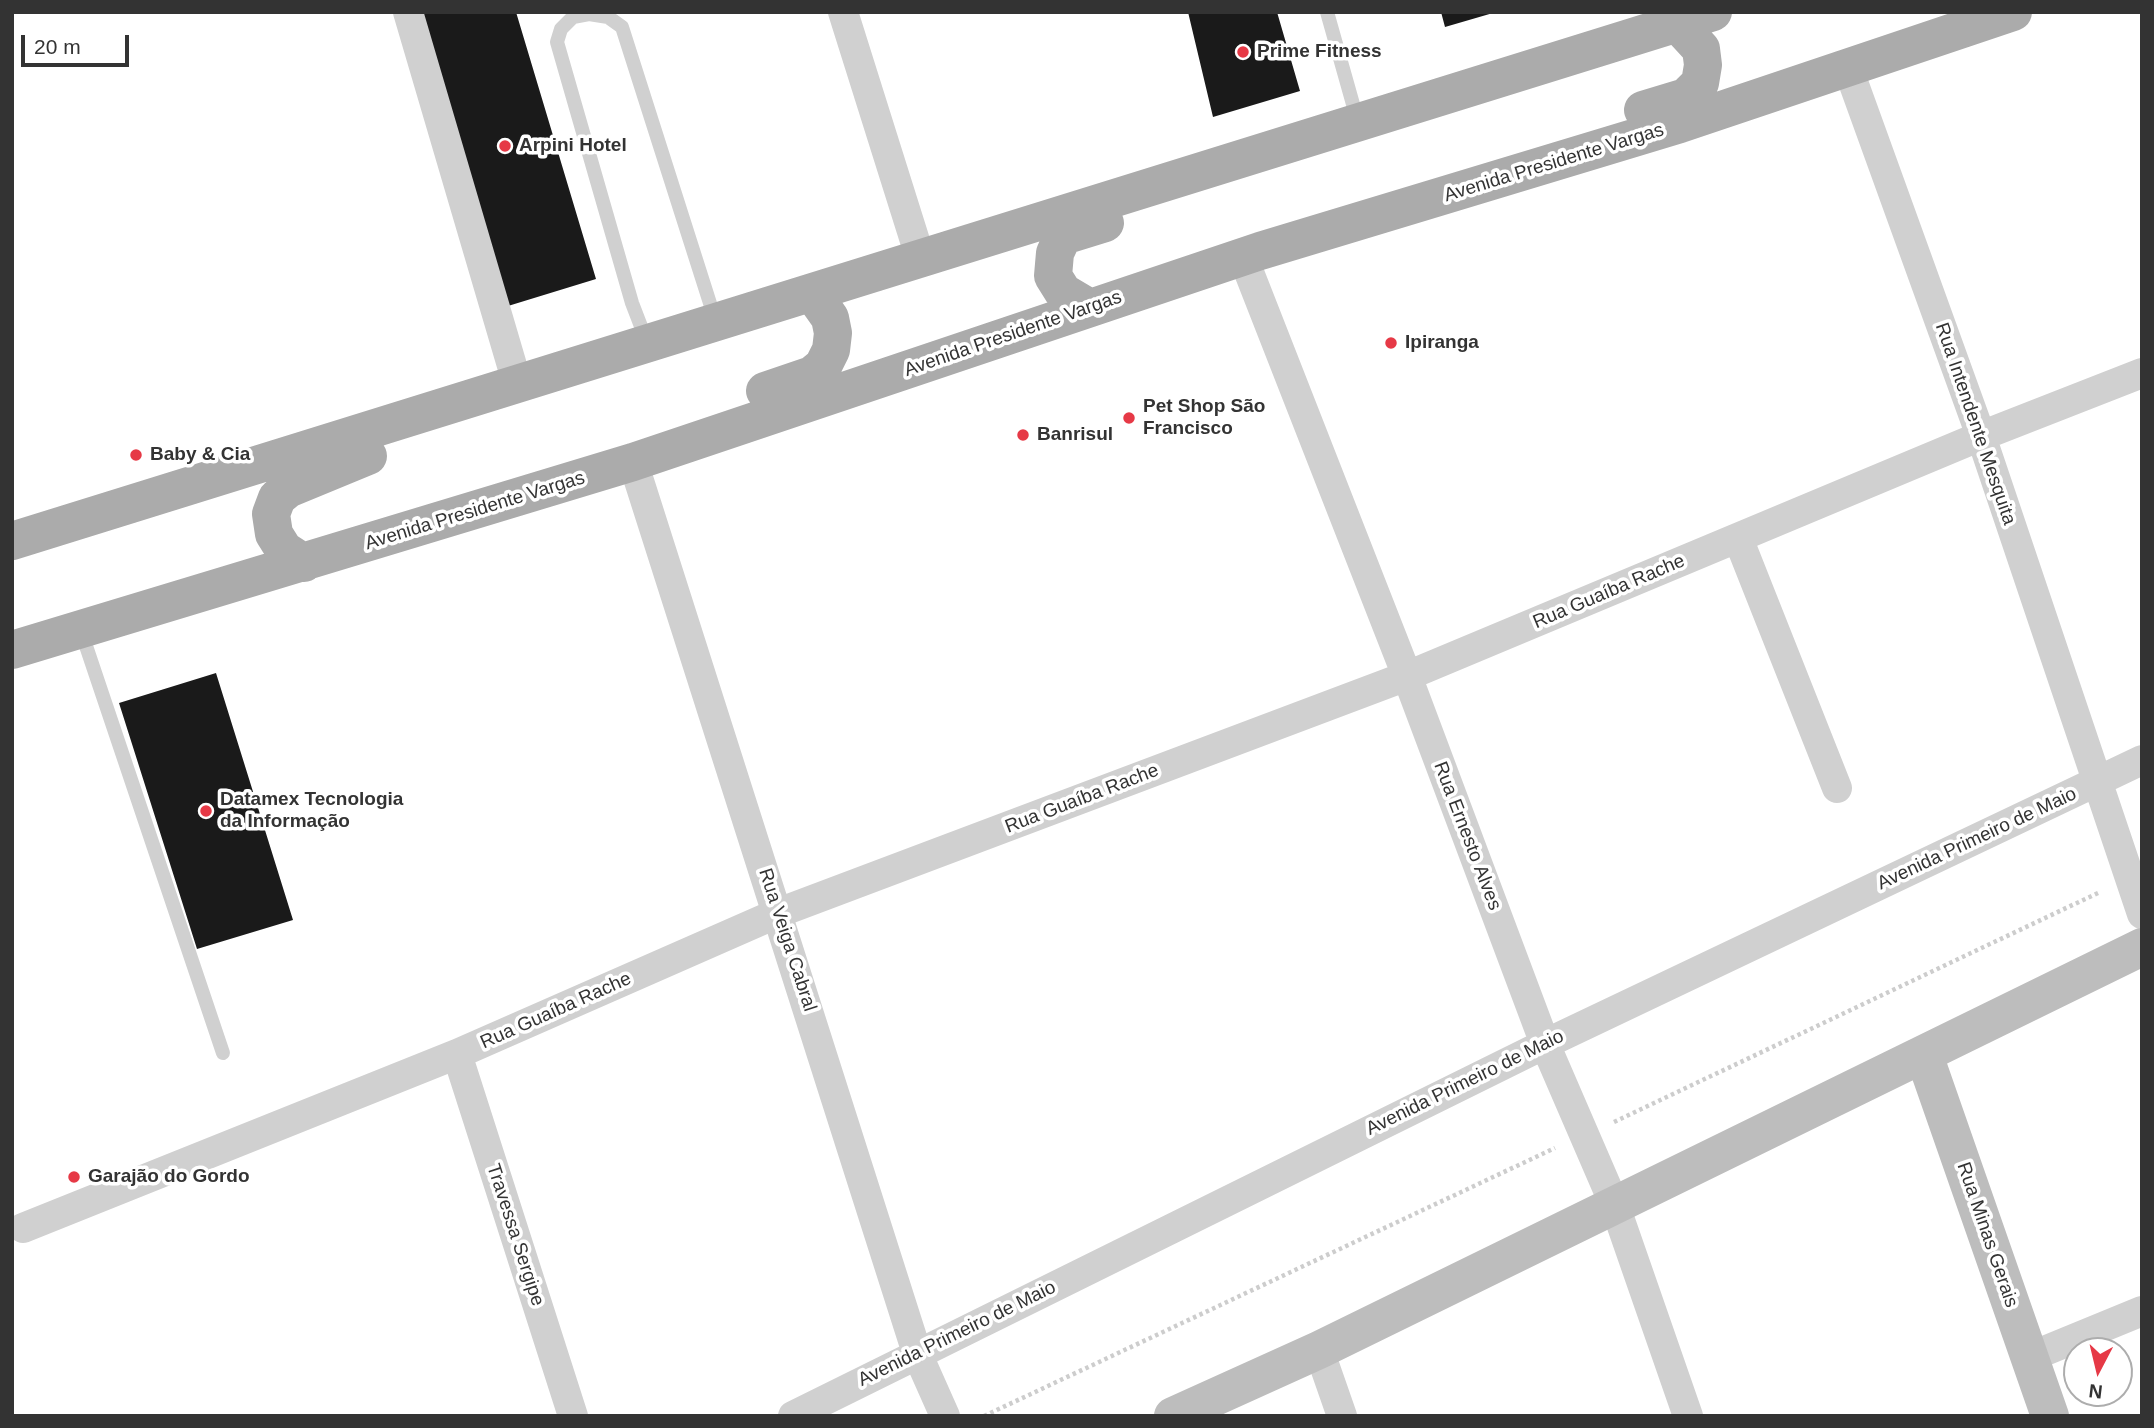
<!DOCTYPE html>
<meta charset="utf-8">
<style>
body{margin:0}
#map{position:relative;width:2154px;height:1428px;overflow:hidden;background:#fff;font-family:Helvetica,sans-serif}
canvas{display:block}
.frame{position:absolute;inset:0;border:14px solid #333;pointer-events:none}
.north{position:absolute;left:2063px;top:1337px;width:70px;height:70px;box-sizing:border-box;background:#fff;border:2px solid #adadad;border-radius:50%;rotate:187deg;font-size:19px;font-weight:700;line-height:28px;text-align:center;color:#333}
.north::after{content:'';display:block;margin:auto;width:24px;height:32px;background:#e63946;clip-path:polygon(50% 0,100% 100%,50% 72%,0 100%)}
.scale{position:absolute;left:21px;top:35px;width:108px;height:32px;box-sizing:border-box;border:4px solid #333;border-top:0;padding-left:9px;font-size:21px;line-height:24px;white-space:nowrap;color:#333;-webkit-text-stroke:5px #fff;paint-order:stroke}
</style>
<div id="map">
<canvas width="2154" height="1428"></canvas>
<div class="frame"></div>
<div class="north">N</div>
<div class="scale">20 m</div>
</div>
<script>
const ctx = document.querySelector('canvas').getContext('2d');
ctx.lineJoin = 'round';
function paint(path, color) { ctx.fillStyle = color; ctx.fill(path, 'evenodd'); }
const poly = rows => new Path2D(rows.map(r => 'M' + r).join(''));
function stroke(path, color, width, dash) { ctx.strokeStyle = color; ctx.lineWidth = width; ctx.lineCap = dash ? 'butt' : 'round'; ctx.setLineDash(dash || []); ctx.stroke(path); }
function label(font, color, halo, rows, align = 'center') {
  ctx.font = font + ' Helvetica,sans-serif'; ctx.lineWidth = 7; ctx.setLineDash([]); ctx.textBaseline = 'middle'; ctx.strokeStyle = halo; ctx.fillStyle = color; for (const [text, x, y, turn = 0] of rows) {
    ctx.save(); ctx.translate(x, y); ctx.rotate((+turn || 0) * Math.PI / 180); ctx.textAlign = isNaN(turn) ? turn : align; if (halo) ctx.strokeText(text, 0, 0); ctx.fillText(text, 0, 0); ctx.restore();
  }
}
const building = poly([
 [414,12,516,12,596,279,508,306],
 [1188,12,1277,12,1300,91,1213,117],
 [1441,12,1492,12,1493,13,1445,27],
 [216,673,293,920,197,949,119,703]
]);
const path = poly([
 [1614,1122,2100,892],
 [984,1416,1555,1148]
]);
const lane = poly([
 [1327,12,1358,122],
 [647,342,632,303,557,42,561,29,573,17,589,14,608,17,622,27,715,319],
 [81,631,223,1053]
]);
const street = poly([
 [408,12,518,386],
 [843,12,921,260],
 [1848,68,1981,436,2142,914],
 [1243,257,1407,676,1545,1044,1615,1206,1688,1416],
 [633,462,917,1353,945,1416],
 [1738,538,1837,788],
 [457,1054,573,1416],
 [23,1228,457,1054,778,913,1407,676,1981,436,2142,373],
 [1319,1350,1342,1416],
 [2030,1357,2142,1311],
 [793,1416,1545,1044,2142,760]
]);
const secondary = poly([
 [1924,1055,2050,1416],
 [1173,1416,1319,1350,2142,947]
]);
const primary = poly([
 [1643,110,1686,97,1700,83,1703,65,1701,49,1677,23],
 [1090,308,1063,292,1053,276,1055,253,1063,236,1105,223],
 [765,391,812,375,823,366,831,350,833,333,830,318,813,294],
 [12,541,1713,12],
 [304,563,284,550,274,534,271,514,277,498,288,489,368,456],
 [12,650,633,462,1260,251,1680,124,2013,12]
]);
const markers = [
 [1243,52,7,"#e63946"],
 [505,146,7,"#e63946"],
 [1391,343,7,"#e63946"],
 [1129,418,7,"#e63946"],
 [1023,435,7,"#e63946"],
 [136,455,7,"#e63946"],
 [206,811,7,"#e63946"],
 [74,1177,7,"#e63946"]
];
const poiNames = [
 ["Prime Fitness",1257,52],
 ["Arpini Hotel",519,146],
 ["Ipiranga",1405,343],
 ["Pet Shop São",1143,407],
 ["Francisco",1143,429],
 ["Banrisul",1037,435],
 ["Baby & Cia",150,455],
 ["Datamex Tecnologia",220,800],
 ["da Informação",220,822],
 ["Garajão do Gordo",88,1177]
];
const streetNames = [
 ["Avenida Presidente Vargas",1554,163,-17],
 ["Avenida Presidente Vargas",1013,334,-19],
 ["Rua Intendente Mesquita",1975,424,71],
 ["Avenida Presidente Vargas",475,511,-17],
 ["Rua Guaíba Rache",1609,592,-23],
 ["Rua Guaíba Rache",1082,799,-21],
 ["Rua Ernesto Alves",1467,836,69],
 ["Avenida Primeiro de Maio",1977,839,-25],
 ["Rua Veiga Cabral",787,940,72],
 ["Rua Guaíba Rache",556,1011,-24],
 ["Avenida Primeiro de Maio",1465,1083,-26],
 ["Travessa Sergipe",515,1235,72],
 ["Rua Minas Gerais",1987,1235,71],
 ["Avenida Primeiro de Maio",957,1334,-26]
];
paint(building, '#1a1a1a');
stroke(path, '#cdcdcd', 4.5, [3.5, 3.5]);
stroke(lane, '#d0d0d0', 14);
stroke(street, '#d0d0d0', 30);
stroke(secondary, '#bdbdbd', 38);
stroke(primary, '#ababab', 38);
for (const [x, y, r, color] of markers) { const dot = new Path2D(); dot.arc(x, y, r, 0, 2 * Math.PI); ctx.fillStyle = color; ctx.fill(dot); stroke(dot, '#fff', 2.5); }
label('bold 19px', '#333', '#fff', poiNames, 'left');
label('19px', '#333', '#fff', streetNames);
</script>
